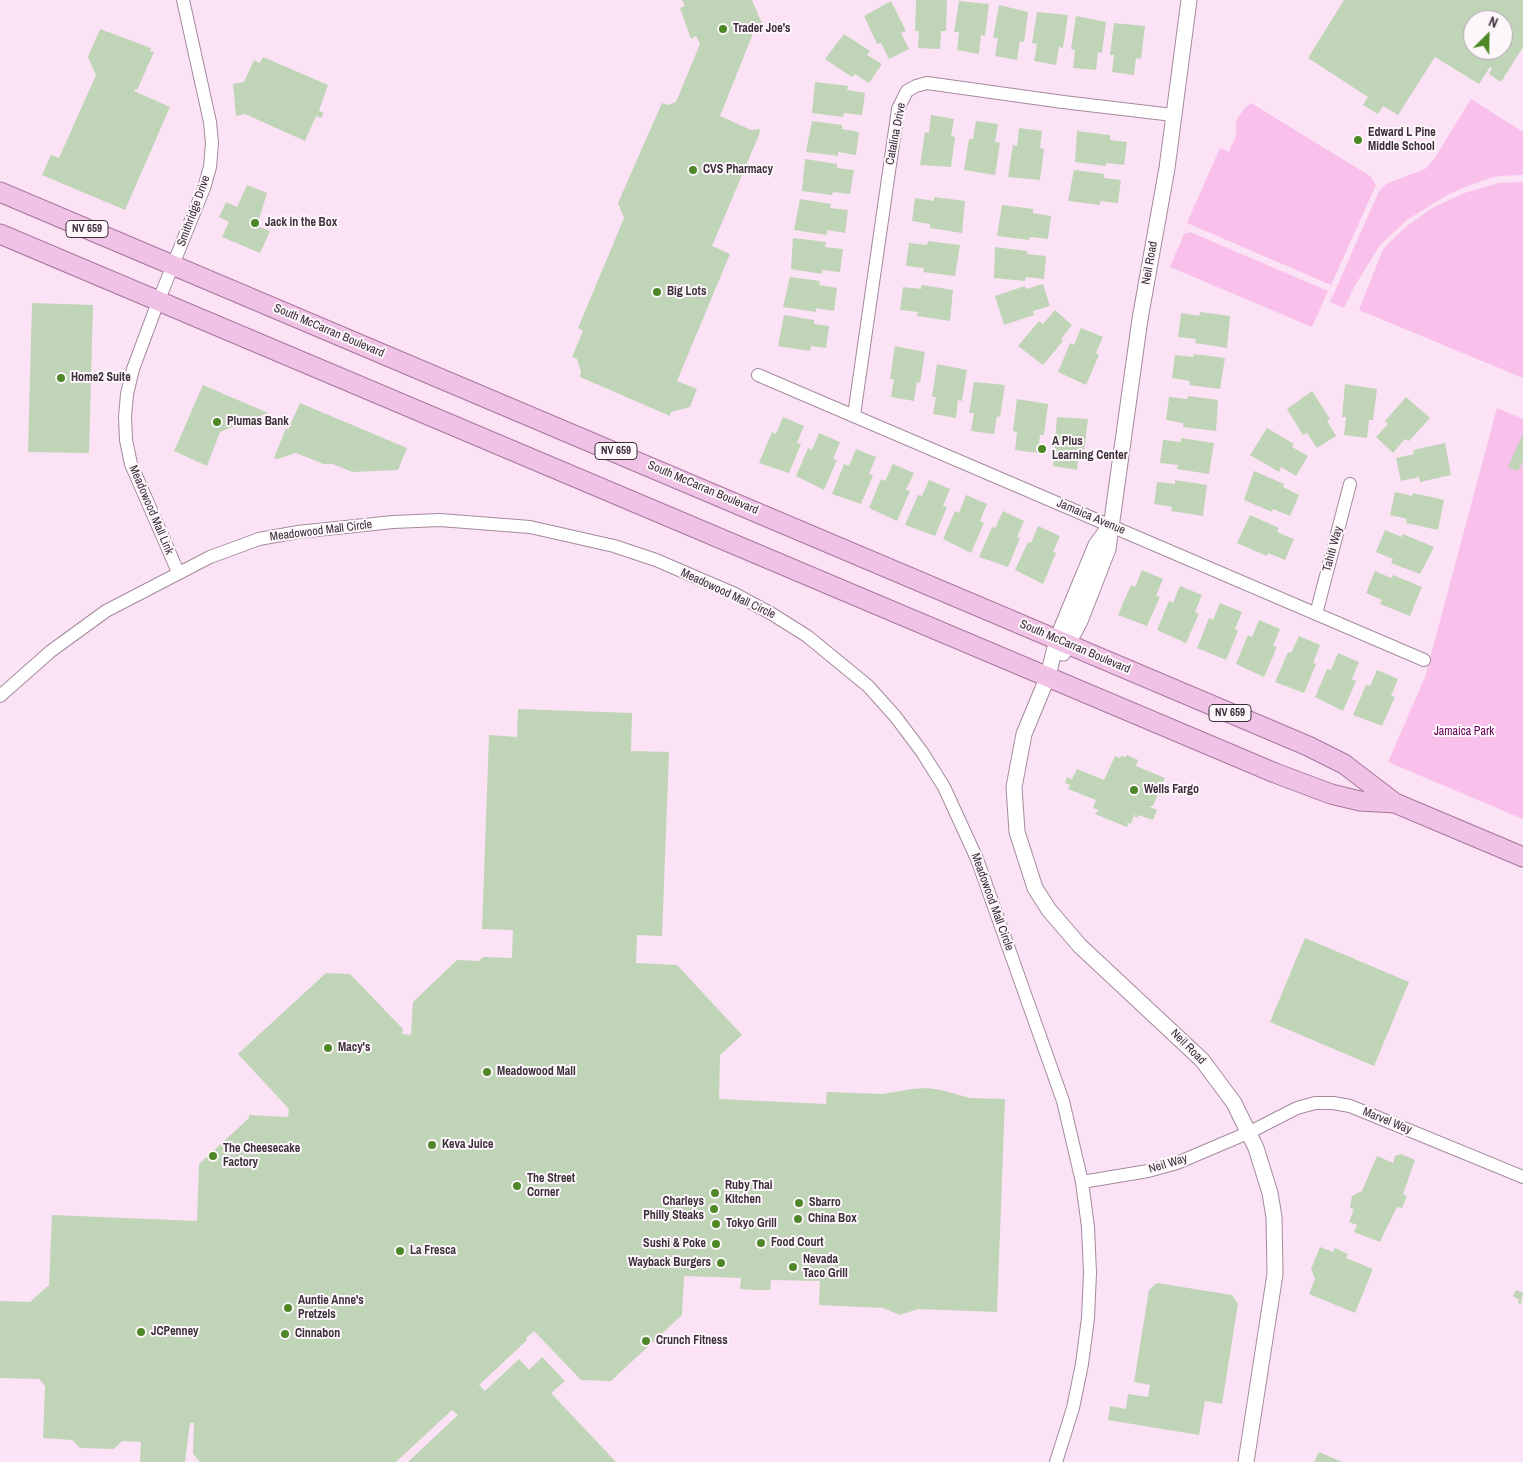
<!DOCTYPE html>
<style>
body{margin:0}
#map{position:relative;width:1523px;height:1462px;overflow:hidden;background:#fbe3f5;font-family:"Archivo Narrow",sans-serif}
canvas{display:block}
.north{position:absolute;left:1463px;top:10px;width:50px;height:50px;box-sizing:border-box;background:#fdf7fb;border:1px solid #afa7ad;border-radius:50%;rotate:23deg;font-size:14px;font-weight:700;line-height:20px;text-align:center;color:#3b2f38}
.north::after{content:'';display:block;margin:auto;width:18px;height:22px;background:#4e8826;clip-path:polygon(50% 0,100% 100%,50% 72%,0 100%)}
</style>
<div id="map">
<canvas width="1523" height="1462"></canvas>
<div class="north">N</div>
</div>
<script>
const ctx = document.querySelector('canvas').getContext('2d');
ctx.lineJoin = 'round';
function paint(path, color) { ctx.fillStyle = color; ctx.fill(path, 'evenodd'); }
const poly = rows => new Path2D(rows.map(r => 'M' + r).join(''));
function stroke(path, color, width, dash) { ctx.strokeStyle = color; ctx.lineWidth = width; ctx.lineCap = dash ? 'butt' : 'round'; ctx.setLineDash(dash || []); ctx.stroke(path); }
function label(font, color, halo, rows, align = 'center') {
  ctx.font = font + ' "Archivo Narrow",sans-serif'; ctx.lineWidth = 4; ctx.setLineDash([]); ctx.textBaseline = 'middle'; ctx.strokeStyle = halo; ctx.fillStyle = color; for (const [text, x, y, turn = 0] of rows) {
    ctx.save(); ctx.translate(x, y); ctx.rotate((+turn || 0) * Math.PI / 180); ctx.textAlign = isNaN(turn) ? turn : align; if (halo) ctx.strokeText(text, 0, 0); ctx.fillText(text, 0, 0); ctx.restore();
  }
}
const green = poly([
 [1471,99,1523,132,1523,175,1497,176,1470,185,1449,194,1407,220,1380,245,1353,289,1344,308,1330,302,1379,191,1386,184,1425,169,1434,159],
 [1251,103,1370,176,1376,185,1331,285,1187,223,1220,148,1229,152,1236,135,1236,121,1243,110],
 [1523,182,1523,378,1359,310,1383,249,1403,229,1432,208,1464,193,1499,183],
 [1190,232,1328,291,1312,327,1170,267,1184,234],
 [1497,408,1523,419,1523,819,1388,762,1425,677]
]);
const building = poly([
 [682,0,752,0,764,28,754,31,720,116,751,130,760,129,759,135,712,246,730,254,677,381,697,389,690,407,671,412,670,416,580,377,581,372,577,359,572,357,583,331,578,328,624,218,618,203,662,103,668,105,676,102,700,44,696,36,691,39,680,8,685,6],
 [916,0,947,0,946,31,941,31,940,49,918,48,919,31,915,31],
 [1344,0,1523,0,1523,47,1501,82,1489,74,1492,68,1490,67,1479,84,1435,57,1398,115,1383,106,1378,114,1363,105,1368,97,1308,58],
 [1473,20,1503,20,1503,50,1473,50],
 [891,1,906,31,901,33,909,49,889,59,881,43,877,44,864,16],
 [959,1,989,4,985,36,981,35,979,54,957,50,959,32,954,32],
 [999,5,1028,12,1024,42,1020,41,1017,60,995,56,998,38,993,38],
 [1037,12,1068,15,1063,48,1059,47,1056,65,1034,61,1037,44,1032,43],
 [1076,16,1106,22,1102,53,1098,52,1096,70,1073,68,1075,50,1071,49],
 [1114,23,1145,26,1141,59,1136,58,1134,75,1112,72,1114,55,1110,55],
 [100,29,151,48,150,51,154,52,137,90,135,89,134,91,170,107,125,210,42,175,51,155,59,158,96,75,88,57],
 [844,34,870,51,867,55,882,64,869,83,855,74,852,77,825,59],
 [263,57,328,85,319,111,324,113,321,118,316,116,305,141,245,114,236,116,233,84,244,82,254,60,260,63],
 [815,82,848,86,847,90,865,93,862,115,844,113,843,117,812,113],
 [931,115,954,119,951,136,955,137,951,167,920,165,925,132,929,133],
 [812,121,842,125,842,129,859,132,856,155,838,152,838,156,806,152],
 [976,121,998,124,995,142,1000,143,995,175,964,170,969,139,973,139],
 [1019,128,1042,131,1040,148,1044,149,1040,180,1008,177,1013,145,1017,146],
 [1077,131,1110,135,1110,140,1127,142,1124,165,1106,163,1106,166,1075,162],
 [805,159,837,164,837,168,854,170,850,194,833,192,832,195,802,191],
 [1074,170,1104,174,1104,178,1121,180,1118,203,1100,201,1100,205,1068,201],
 [247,185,267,193,257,226,270,231,260,253,222,237,229,222,219,217,226,202,237,207],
 [934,197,965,201,962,233,930,228,930,224,912,221,915,198,934,201],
 [800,199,831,204,830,208,848,210,845,233,827,230,827,235,794,230],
 [1002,205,1033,209,1033,213,1051,216,1048,239,1030,237,1029,240,997,236],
 [793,238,826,242,825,247,843,249,840,272,822,270,822,274,791,269],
 [928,241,960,245,955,276,923,272,924,268,906,266,909,243,927,245],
 [995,247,1027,251,1027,254,1046,256,1044,279,1026,277,1025,281,994,278],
 [790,277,820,281,819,285,837,288,834,311,816,308,816,312,783,307],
 [1043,284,1050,306,1033,311,1034,315,1004,325,995,296,1025,286,1026,289],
 [922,285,953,290,950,321,917,316,918,312,900,310,903,287,921,289],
 [32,303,93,305,89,453,28,452],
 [1055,310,1072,325,1061,339,1063,341,1043,365,1018,346,1039,321,1043,324],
 [1200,312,1230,316,1227,348,1195,343,1196,339,1178,337,1181,313,1199,316],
 [784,315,814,320,814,324,829,326,826,348,811,346,810,351,778,346],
 [1081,328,1103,337,1096,353,1099,355,1086,385,1058,372,1070,343,1074,345],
 [895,346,925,352,920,383,917,382,914,401,891,397,894,379,890,379],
 [1194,354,1225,358,1220,389,1189,385,1190,381,1172,378,1175,355,1193,357],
 [937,364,967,370,962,401,958,400,956,418,933,414,936,397,932,397],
 [974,382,1005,385,1000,417,997,416,994,434,971,431,974,413,969,413],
 [1345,384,1377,389,1373,420,1369,420,1367,438,1344,435,1346,417,1342,417],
 [203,385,268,413,220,432,207,466,174,451],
 [1312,391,1330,419,1327,421,1336,436,1317,448,1307,433,1303,435,1287,409],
 [1188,396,1218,400,1216,431,1183,427,1183,423,1166,420,1169,397,1187,399],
 [1406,397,1430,418,1409,441,1405,439,1393,453,1376,437,1388,424,1385,421],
 [1017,399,1048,404,1044,435,1040,435,1038,453,1015,450,1017,432,1013,431],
 [300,403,407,448,398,470,352,472,333,464,324,464,296,453,277,459,274,458,286,428,288,430],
 [783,417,804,426,797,443,801,444,789,473,759,463,772,432,776,434],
 [1057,417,1088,419,1084,451,1079,452,1077,470,1053,466],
 [1267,428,1294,444,1292,447,1308,456,1296,476,1281,467,1279,472,1250,455],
 [819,433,840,442,833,459,837,460,824,490,796,476,808,448,812,450],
 [1523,434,1523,461,1518,471,1508,467],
 [1181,438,1214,443,1209,474,1177,469,1178,465,1160,463,1163,440,1181,442],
 [1445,443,1451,475,1420,482,1419,477,1401,481,1396,458,1414,454,1413,450],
 [856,449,876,457,869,474,873,475,861,504,832,494,844,464,849,466],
 [893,464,914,473,906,490,910,491,897,521,869,508,881,479,885,481],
 [1254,471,1284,484,1283,487,1299,495,1290,516,1273,509,1272,512,1244,500],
 [929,480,950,489,943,506,947,507,935,536,905,525,918,495,922,496],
 [1175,480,1207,485,1203,516,1171,511,1172,507,1154,504,1157,482,1175,484],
 [1395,492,1412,496,1413,493,1444,500,1438,530,1406,523,1407,519,1390,515],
 [966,495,987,504,980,521,984,523,971,553,943,539,955,511,959,513],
 [1003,511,1024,521,1017,537,1020,538,1008,567,979,557,992,527,995,528],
 [1250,515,1279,528,1277,532,1294,539,1285,560,1268,553,1267,556,1237,543],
 [1038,526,1060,536,1053,552,1056,553,1043,584,1015,570,1028,542,1031,543],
 [1385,530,1402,537,1403,534,1434,547,1420,574,1391,563,1393,559,1376,552],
 [1142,570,1163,579,1156,596,1160,597,1147,626,1118,615,1131,585,1135,587],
 [1375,571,1391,578,1393,575,1422,587,1410,616,1380,604,1382,600,1366,593],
 [1180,586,1202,595,1195,612,1199,614,1186,643,1157,630,1169,601,1173,603],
 [1220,603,1242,612,1235,629,1238,631,1226,660,1197,648,1209,618,1213,620],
 [1259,620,1280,629,1273,646,1277,647,1264,677,1236,664,1248,635,1252,637],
 [1299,636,1320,645,1313,663,1316,664,1304,693,1275,682,1288,652,1291,653],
 [1338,653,1359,662,1352,679,1356,681,1343,711,1315,697,1327,669,1331,670],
 [1377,670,1398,679,1391,696,1395,697,1382,726,1353,715,1366,685,1370,686],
 [518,709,632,713,631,751,669,752,662,936,637,935,636,963,677,965,742,1035,720,1055,719,1099,826,1104,827,1092,883,1094,912,1089,927,1088,941,1090,970,1098,1005,1099,997,1312,918,1309,900,1315,883,1308,819,1305,820,1281,771,1280,770,1290,755,1290,740,1289,741,1278,684,1276,682,1315,611,1381,581,1380,534,1331,526,1338,527,1340,479,1385,485,1391,519,1359,529,1370,542,1357,565,1381,551,1393,616,1462,408,1462,458,1415,452,1410,396,1462,200,1462,193,1454,194,1423,190,1423,185,1462,140,1462,141,1442,122,1441,114,1449,80,1448,72,1440,43,1438,45,1386,39,1379,0,1378,0,1301,30,1302,49,1285,52,1215,197,1221,199,1164,249,1118,249,1115,288,1117,289,1109,238,1054,326,973,350,974,403,1029,402,1034,411,1035,413,1002,457,960,479,961,483,957,512,958,513,930,482,929,489,735,517,737],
 [1127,755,1138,760,1136,766,1165,778,1153,806,1148,806,1157,810,1153,820,1138,815,1138,818,1135,817,1135,813,1131,824,1126,822,1128,824,1127,827,1095,814,1099,810,1093,808,1096,800,1068,789,1070,785,1065,783,1067,777,1072,779,1077,769,1104,780,1115,756,1120,758,1121,756,1126,757],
 [1305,938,1409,982,1374,1066,1270,1022],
 [1401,1154,1415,1160,1403,1194,1407,1196,1402,1208,1397,1207,1380,1242,1354,1232,1357,1225,1349,1222,1354,1209,1350,1208,1352,1196,1362,1191,1377,1156,1393,1163,1395,1156],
 [1320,1247,1333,1252,1335,1248,1348,1254,1346,1258,1373,1269,1355,1313,1309,1294,1315,1279,1311,1269],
 [1157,1283,1232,1295,1238,1304,1222,1404,1205,1401,1199,1435,1108,1420,1110,1406,1126,1409,1128,1394,1148,1397,1150,1385,1134,1382,1149,1290],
 [1516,1290,1523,1293,1521,1304,1518,1303,1519,1300,1513,1296],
 [1319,1452,1342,1462,1314,1462]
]);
const minor = poly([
 [758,375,1424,660],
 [854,415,898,109,907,91,916,86,927,83,1063,102,1173,115],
 [178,572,131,464,126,440,125,417,127,394,133,369,158,302,204,188,210,167,212,143,210,122,183,0],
 [1316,614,1350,484],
 [0,696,51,651,106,611,210,557,259,539,298,532,393,522,440,520,530,527,614,546,656,560,735,594,772,614,807,636,868,686,895,716,922,752,944,787,977,859,1063,1101,1082,1182,1088,1227,1090,1273,1088,1318,1082,1364,1073,1408,1056,1462],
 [1082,1182,1148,1171,1177,1163,1250,1132,1297,1108,1315,1103,1333,1103,1350,1106,1523,1177]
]);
const tertiary = poly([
 [1110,526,1096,545,1057,639,1048,676,1024,734,1014,787,1017,832,1035,888,1049,910,1080,946,1202,1060,1234,1103,1256,1148,1270,1193,1274,1217,1275,1274,1246,1462],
 [1063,653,1080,621,1108,549,1140,319,1167,168,1189,0]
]);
const primary = poly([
 [0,192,1308,746,1344,764,1395,803,1523,857],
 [0,234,1275,773,1331,794,1360,801,1395,803]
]);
const markers = [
 [723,29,5,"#4e8826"],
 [1358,140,5,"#4e8826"],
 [693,170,5,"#4e8826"],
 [255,223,5,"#4e8826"],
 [657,292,5,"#4e8826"],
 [61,378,5,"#4e8826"],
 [217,422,5,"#4e8826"],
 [1042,449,5,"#4e8826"],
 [1134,790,5,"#4e8826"],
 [328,1048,5,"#4e8826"],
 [487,1072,5,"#4e8826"],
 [432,1145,5,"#4e8826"],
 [213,1156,5,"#4e8826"],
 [517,1186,5,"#4e8826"],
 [715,1193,5,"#4e8826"],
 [799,1203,5,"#4e8826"],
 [714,1209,5,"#4e8826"],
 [798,1219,5,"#4e8826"],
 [716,1224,5,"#4e8826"],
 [761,1243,5,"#4e8826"],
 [716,1244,5,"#4e8826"],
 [400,1251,5,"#4e8826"],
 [721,1263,5,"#4e8826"],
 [793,1267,5,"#4e8826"],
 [288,1308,5,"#4e8826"],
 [141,1332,5,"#4e8826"],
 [285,1334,5,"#4e8826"],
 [646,1341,5,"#4e8826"]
];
const shields = [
 [87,229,42],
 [616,451,42],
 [1230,713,42]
];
const shieldNames = [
 ["NV 659",87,229],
 ["NV 659",616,451],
 ["NV 659",1230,713]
];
const poiNames = [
 ["Trader Joe's",733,29],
 ["Edward L Pine",1368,133],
 ["Middle School",1368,147],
 ["CVS Pharmacy",703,170],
 ["Jack in the Box",265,223],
 ["Big Lots",667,292],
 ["Home2 Suite",71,378],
 ["Plumas Bank",227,422],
 ["A Plus",1052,442],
 ["Learning Center",1052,456],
 ["Wells Fargo",1144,790],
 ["Macy's",338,1048],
 ["Meadowood Mall",497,1072],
 ["Keva Juice",442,1145],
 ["The Cheesecake",223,1149],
 ["Factory",223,1163],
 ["The Street",527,1179],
 ["Corner",527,1193],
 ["Ruby Thai",725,1186],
 ["Kitchen",725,1200],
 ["Charleys",704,1202,"right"],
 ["Philly Steaks",704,1216,"right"],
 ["Sbarro",809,1203],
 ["China Box",808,1219],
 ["Tokyo Grill",726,1224],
 ["Food Court",771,1243],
 ["Sushi & Poke",706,1244,"right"],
 ["La Fresca",410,1251],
 ["Nevada",803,1260],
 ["Taco Grill",803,1274],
 ["Wayback Burgers",711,1263,"right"],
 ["Auntie Anne's",298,1301],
 ["Pretzels",298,1315],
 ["JCPenney",151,1332],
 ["Cinnabon",295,1334],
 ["Crunch Fitness",656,1341]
];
const streetNames = [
 ["Catalina Drive",896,134,-79],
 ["Smithridge Drive",194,211,-70],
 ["Neil Road",1150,263,-80],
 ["South McCarran Boulevard",329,331,23],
 ["South McCarran Boulevard",703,488,23],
 ["Meadowood Mall Link",151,510,67],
 ["Jamaica Avenue",1091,517,23],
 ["Meadowood Mall Circle",321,531,-7],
 ["Tahiti Way",1333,549,-75],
 ["Meadowood Mall Circle",728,594,25],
 ["South McCarran Boulevard",1075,647,23],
 ["Meadowood Mall Circle",992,902,70],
 ["Neil Road",1188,1047,45],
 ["Marvel Way",1387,1121,22],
 ["Neil Way",1168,1164,-17]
];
const parkNames = [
 ["Jamaica Park",1464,732]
];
paint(green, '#f8c0ea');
paint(building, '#c0d4b7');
stroke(minor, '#a58a9e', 14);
stroke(tertiary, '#a58a9e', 17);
stroke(primary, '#aa759e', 21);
stroke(minor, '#fff', 12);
stroke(tertiary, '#fff', 15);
stroke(primary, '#efc2e6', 19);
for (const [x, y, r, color] of markers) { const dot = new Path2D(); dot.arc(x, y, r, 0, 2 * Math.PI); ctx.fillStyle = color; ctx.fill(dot); stroke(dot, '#fdf7fb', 2); }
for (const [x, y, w] of shields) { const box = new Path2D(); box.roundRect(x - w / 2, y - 8.5, w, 17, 4); ctx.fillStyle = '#fdf7fb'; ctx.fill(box); stroke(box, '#3b2f38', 1); }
label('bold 11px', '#3b2f38', null, shieldNames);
label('bold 12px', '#3b2f38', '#fdf7fb', poiNames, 'left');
label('12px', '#3b2f38', '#fdf7fb', streetNames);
label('12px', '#630056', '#fdf7fb', parkNames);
</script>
